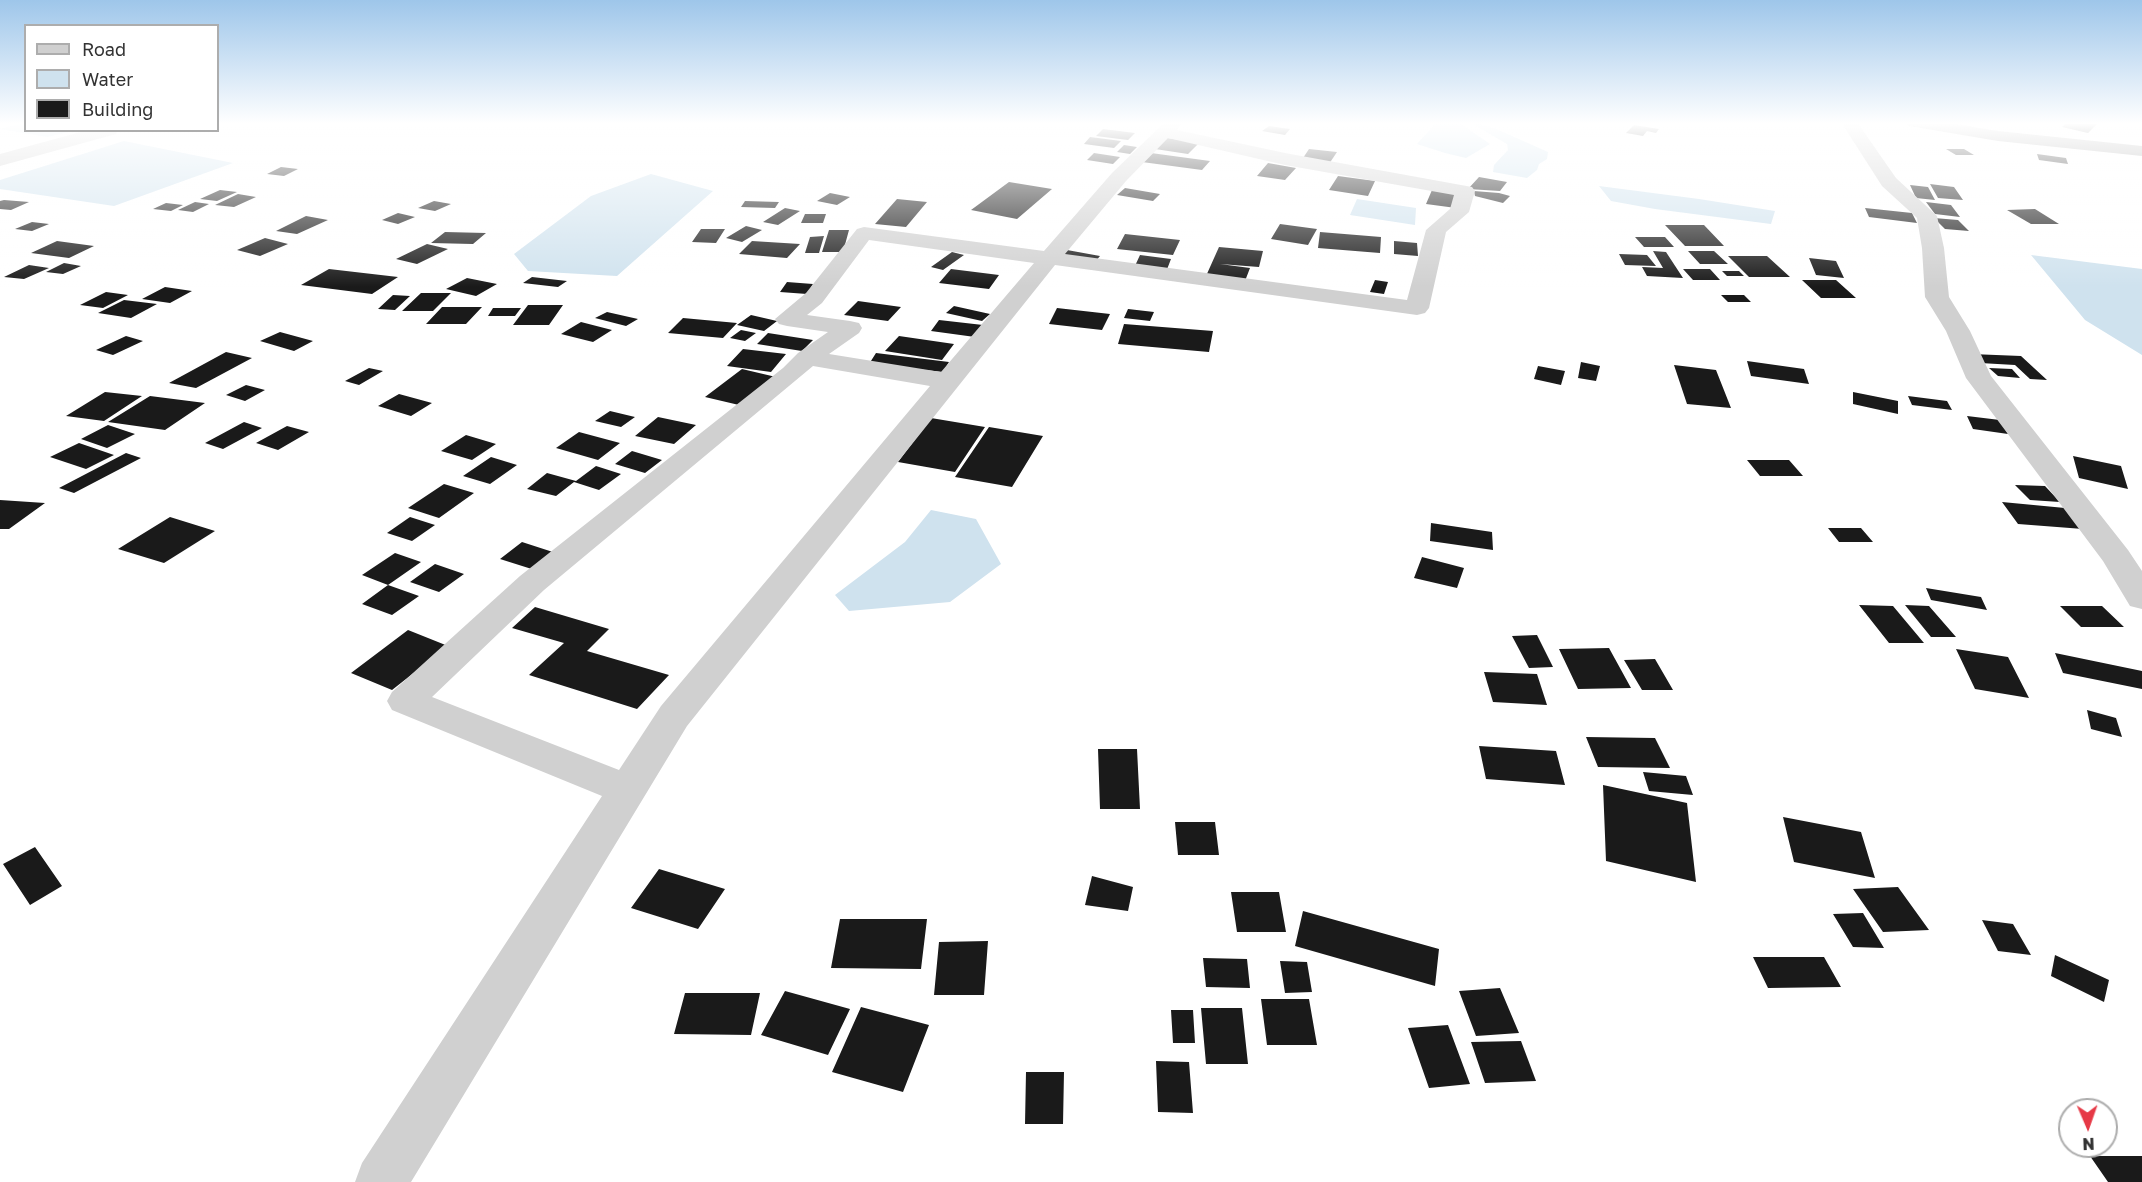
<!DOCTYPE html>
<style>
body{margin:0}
#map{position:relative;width:2142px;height:1182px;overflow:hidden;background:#fff;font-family:"Golos Text",sans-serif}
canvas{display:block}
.legend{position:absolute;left:24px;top:24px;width:195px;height:108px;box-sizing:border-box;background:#fff;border:2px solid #adadad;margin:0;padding:8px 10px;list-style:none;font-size:18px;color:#333}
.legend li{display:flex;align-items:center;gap:12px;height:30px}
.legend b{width:30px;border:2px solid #adadad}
.north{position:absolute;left:2058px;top:1098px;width:60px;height:60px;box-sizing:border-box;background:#fff;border:2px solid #adadad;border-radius:50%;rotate:178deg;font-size:16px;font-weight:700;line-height:24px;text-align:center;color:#333}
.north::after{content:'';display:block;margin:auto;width:21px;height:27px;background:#e63946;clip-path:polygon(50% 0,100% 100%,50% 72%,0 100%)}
</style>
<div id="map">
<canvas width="2142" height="1182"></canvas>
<ul class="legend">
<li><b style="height:8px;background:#d0d0d0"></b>Road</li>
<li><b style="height:16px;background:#cfe2ee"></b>Water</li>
<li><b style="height:16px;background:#1a1a1a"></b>Building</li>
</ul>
<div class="north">N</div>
</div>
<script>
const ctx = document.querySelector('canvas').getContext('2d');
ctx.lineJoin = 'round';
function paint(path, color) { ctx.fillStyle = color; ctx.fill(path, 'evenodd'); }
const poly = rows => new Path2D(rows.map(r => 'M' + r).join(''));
const water = poly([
 [25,122,26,130,73,131,47,137,0,129],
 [1458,122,1490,144,1466,158,1445,153,1417,144,1436,123],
 [1469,122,1494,128,1548,152,1547,159,1539,164,1537,170,1527,178,1493,172,1494,165,1508,150,1507,144],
 [124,141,233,163,114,206,0,189,0,180],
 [651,174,713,191,617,276,528,271,514,254,591,196],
 [1599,186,1699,199,1775,211,1771,224,1655,209,1611,201],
 [1357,199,1416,208,1415,225,1350,215],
 [2031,255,2142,269,2142,355,2085,320],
 [931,510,976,519,1001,564,950,602,849,611,835,595,905,542]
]);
const building = poly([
 [2068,122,2088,122,2097,124,2088,133,2062,127],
 [1634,125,1659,129,1656,133,1647,131,1643,136,1626,133],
 [1269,126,1290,129,1285,135,1262,131],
 [1103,129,1135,133,1128,140,1096,136],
 [1090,137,1121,141,1114,148,1084,144],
 [1167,138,1199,143,1188,154,1155,149],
 [1124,145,1137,147,1130,154,1117,152],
 [1309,149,1337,152,1329,164,1301,161],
 [1946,149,1964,149,1974,155,1956,155],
 [1094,153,1120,157,1113,164,1087,160],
 [1151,153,1210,161,1202,170,1142,162],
 [2037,154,2066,158,2068,164,2039,160],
 [1268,163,1296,168,1285,180,1257,176],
 [281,167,298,169,284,176,267,174],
 [1338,176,1375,181,1368,196,1329,190],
 [1479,177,1507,182,1500,191,1468,189],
 [1009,182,1052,189,1017,219,971,210],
 [1930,184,1954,187,1963,200,1938,198],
 [1910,185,1928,187,1935,200,1916,198],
 [1125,188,1160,194,1153,201,1117,195],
 [220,190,237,192,217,201,200,199],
 [1432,190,1460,193,1456,208,1426,204],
 [1474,191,1499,193,1510,196,1503,203,1475,196],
 [830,193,850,197,837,205,817,201],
 [238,194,256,197,234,207,215,205],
 [897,199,927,202,906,227,875,224],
 [4,200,29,202,11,210,0,209,0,201],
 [434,201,451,204,435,211,418,208],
 [745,201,779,202,775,208,741,207],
 [195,202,209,204,193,212,178,210],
 [1926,202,1951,205,1960,217,1935,214],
 [166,203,183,205,171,211,153,209],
 [785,208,800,211,778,225,763,222],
 [1865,208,1912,213,1917,223,1869,217],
 [2035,209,2059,224,2031,224,2007,210],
 [398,213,415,217,398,224,382,220],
 [805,214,826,214,823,223,801,223],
 [306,216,328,220,297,234,276,231],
 [1934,218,1958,220,1969,231,1945,229],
 [32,222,49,224,32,231,15,229],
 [1280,224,1317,229,1308,245,1271,239],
 [1665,225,1704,225,1724,246,1685,246],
 [746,226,762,230,742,242,726,238],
 [701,229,725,229,716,243,692,242],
 [829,230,849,230,843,252,822,252],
 [445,232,486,233,473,244,431,243],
 [1320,232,1381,237,1380,253,1318,248],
 [1125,234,1180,240,1173,255,1117,249],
 [824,236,819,253,805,253,810,237],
 [1635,237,1665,237,1674,247,1644,247],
 [265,238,288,244,260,256,237,250],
 [57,241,94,246,69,258,31,253],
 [752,241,800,244,787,258,739,254],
 [1394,241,1417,243,1418,256,1394,254],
 [427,244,448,249,417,264,396,259],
 [1219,247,1263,251,1259,267,1220,264,1250,268,1245,281,1206,276],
 [1067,250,1100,256,1095,262,1061,256],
 [1653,251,1666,252,1683,278,1647,276,1642,267,1663,268],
 [1688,251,1714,251,1728,264,1700,264],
 [952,252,964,255,943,270,931,267],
 [1619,254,1647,255,1656,266,1625,265],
 [1140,255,1171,259,1166,272,1134,268],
 [1728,256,1767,256,1790,277,1749,277],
 [1809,258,1836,261,1844,278,1816,275],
 [64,263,81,266,63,274,46,272],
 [29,265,49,268,24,279,4,277],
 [329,269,398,277,372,294,301,285],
 [951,269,999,275,989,289,939,283],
 [1683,269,1710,269,1720,280,1693,280],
 [1722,271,1739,271,1744,276,1727,276],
 [532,277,567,281,558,287,523,283],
 [467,278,497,284,476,296,446,289],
 [1375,280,1388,282,1384,294,1370,292],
 [1802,280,1836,280,1856,298,1821,298],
 [787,282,813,284,807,294,780,292],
 [165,287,192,291,170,303,142,299],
 [106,292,128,295,103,308,80,305],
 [421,293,451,293,433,311,402,311],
 [393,295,410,296,395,310,378,309],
 [1721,295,1744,295,1751,302,1728,302],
 [124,300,157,304,131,318,98,313],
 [858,301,901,307,888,321,844,315],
 [528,305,563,305,549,325,513,325],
 [954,306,990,314,982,321,946,313],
 [442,307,482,307,466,324,426,324],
 [493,308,521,308,515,316,488,316],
 [1057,308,1110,314,1102,330,1049,324],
 [1128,309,1154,312,1150,321,1124,318],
 [607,312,638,319,626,326,595,318],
 [751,315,777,321,764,331,737,325],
 [683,318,737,323,723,338,668,333],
 [939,320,983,325,975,337,931,331],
 [581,322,612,330,593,342,561,334],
 [1124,324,1213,331,1209,352,1118,344],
 [741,330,756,333,745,341,730,338],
 [280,332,313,341,294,351,260,341],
 [768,333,813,340,802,351,757,344],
 [126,336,143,341,113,355,96,350],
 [899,336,954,344,942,360,885,351],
 [743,349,786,354,771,372,727,366],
 [226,352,252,358,196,388,169,383],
 [876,353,949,362,943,372,869,364],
 [1971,354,2021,356,2047,380,2030,379,2015,365,1980,363],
 [1747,361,1804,369,1809,384,1751,376],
 [1581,362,1600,366,1596,381,1578,378],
 [1674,365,1716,370,1731,408,1687,404],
 [1538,366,1565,371,1561,385,1534,379],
 [369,368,383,371,359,385,345,381],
 [1989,368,2012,369,2020,378,1998,376],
 [742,369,776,377,739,405,705,397],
 [246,385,265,390,245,401,226,395],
 [105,392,142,396,104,421,66,416],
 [1853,392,1898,401,1898,414,1853,404],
 [399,394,432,403,411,416,378,406],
 [150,396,205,403,165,430,108,422],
 [1908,396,1947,401,1952,410,1912,405],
 [610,411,635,417,621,427,595,421],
 [1967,416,2000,420,2008,434,1973,429],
 [658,417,696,425,674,444,635,436],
 [931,418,985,427,955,472,898,462],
 [244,422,262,428,223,449,205,443],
 [108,425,135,434,107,448,81,439],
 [287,426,309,432,278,450,256,443],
 [989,427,1043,436,1012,487,955,477],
 [579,432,620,443,598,460,556,448],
 [466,435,496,444,472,460,441,451],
 [79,443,114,455,86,469,50,457],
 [632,451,662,460,645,473,615,464],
 [126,453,141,458,74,493,59,488],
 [2073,456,2121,466,2128,489,2079,478],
 [491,457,517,465,490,484,463,476],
 [1747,460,1789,460,1803,476,1760,476],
 [596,466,621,474,599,490,574,482,556,496,527,489,547,473,576,481],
 [444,484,474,493,439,518,408,508],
 [2015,485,2045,486,2060,502,2030,500],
 [0,500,45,503,9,529,0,529],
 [2002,502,2065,508,2083,529,2018,524],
 [170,517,215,531,164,563,118,549],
 [410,517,435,525,412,541,387,533],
 [1431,523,1492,532,1493,550,1430,541],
 [1828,528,1861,528,1873,542,1839,542],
 [522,542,559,554,538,571,500,559],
 [395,553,421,562,388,585,362,575],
 [1422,557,1464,568,1457,588,1414,578],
 [435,564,464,574,439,592,410,582],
 [388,585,419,596,392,615,362,604],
 [1926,588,1981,597,1987,610,1931,600],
 [1859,605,1893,606,1924,643,1889,643],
 [1905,605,1929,606,1956,637,1931,637],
 [2060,606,2102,606,2124,627,2081,627],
 [535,607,609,629,587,651,669,675,637,709,529,675,564,643,512,628],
 [408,630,448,646,392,690,351,673],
 [1537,635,1553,667,1529,668,1512,636],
 [1609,648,1631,688,1578,689,1559,649],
 [1956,649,2008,657,2029,698,1975,689],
 [2055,653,2142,671,2142,689,2063,673],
 [1655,659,1673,690,1642,690,1624,660],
 [1484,672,1537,674,1547,705,1493,702],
 [2087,710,2116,718,2122,737,2091,729],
 [1586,737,1655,738,1670,768,1598,767],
 [1479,746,1556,751,1565,785,1486,779],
 [1098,749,1137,749,1140,809,1100,809],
 [1643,772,1686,776,1693,795,1649,791],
 [1603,785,1687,803,1696,882,1606,861],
 [1783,817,1861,832,1875,878,1794,862],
 [1175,822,1215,822,1219,855,1178,855],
 [35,847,62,886,30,905,3,864],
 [659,869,725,889,698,929,631,908],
 [1092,876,1133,887,1128,911,1085,905],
 [1898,887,1929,930,1883,932,1853,889],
 [1231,892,1279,892,1286,932,1237,932],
 [1303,911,1439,949,1435,986,1295,946],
 [1863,913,1884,948,1853,947,1833,914],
 [840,919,927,919,921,969,831,968],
 [1982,920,2013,924,2031,955,1998,951],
 [988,941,984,995,934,995,939,942],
 [2055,955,2109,980,2104,1002,2051,976],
 [1753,957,1824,957,1841,987,1768,988],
 [1203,958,1247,959,1250,988,1206,987],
 [1280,961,1307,962,1312,992,1285,993],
 [1500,988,1519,1033,1476,1036,1459,991],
 [785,991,850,1009,828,1055,761,1035],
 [685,993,760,993,751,1035,674,1034],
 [1261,999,1309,999,1317,1045,1267,1045],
 [861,1007,929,1025,903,1092,832,1072],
 [1201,1008,1242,1008,1248,1064,1206,1064],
 [1171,1010,1193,1010,1195,1043,1173,1043],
 [1448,1025,1470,1084,1429,1088,1408,1028],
 [1521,1041,1536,1081,1485,1083,1471,1042],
 [1156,1061,1189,1062,1193,1113,1158,1112],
 [1026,1072,1064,1072,1063,1124,1025,1124],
 [2090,1156,2142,1156,2142,1182,2108,1182]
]);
const minor = poly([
 [1165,122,1183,122,1177,130,1285,153,1472,187,1475,191,1469,212,1446,232,1429,308,1425,313,1417,315,1055,265,687,726,411,1182,355,1182,362,1163,602,796,392,710,387,701,392,692,520,576,783,368,798,353,828,332,787,326,779,324,775,319,806,293,857,229,864,227,1044,251,1112,173,1165,122],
 [1168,138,1285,165,1454,195,1450,209,1426,230,1407,300,1065,254,1126,181,1168,138],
 [869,240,1034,263,941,372,829,354,859,333,862,328,859,323,850,321,807,315,822,303,869,240],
 [813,366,930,386,661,706,619,770,432,697,544,590,813,366],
 [1841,122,1857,122,1896,178,1937,216,1944,248,1949,297,1970,331,1991,376,2128,550,2142,571,2142,609,2130,606,2103,561,1966,378,1946,331,1925,297,1922,248,1917,218,1882,186,1841,122],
 [88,130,118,130,116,134,0,166,0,154,88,130]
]);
const highway = poly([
 [1906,122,1944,122,1998,131,2142,146,2142,156,1998,141,1915,127,1909,126,1906,122]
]);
paint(water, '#cfe2ee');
paint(building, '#1a1a1a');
paint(minor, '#d0d0d0');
paint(highway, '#9a9a9a');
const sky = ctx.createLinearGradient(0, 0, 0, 287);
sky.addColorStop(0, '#9ec6ea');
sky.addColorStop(0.43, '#fff');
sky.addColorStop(1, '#ffffff00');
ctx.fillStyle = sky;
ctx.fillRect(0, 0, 2142, 287);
</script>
